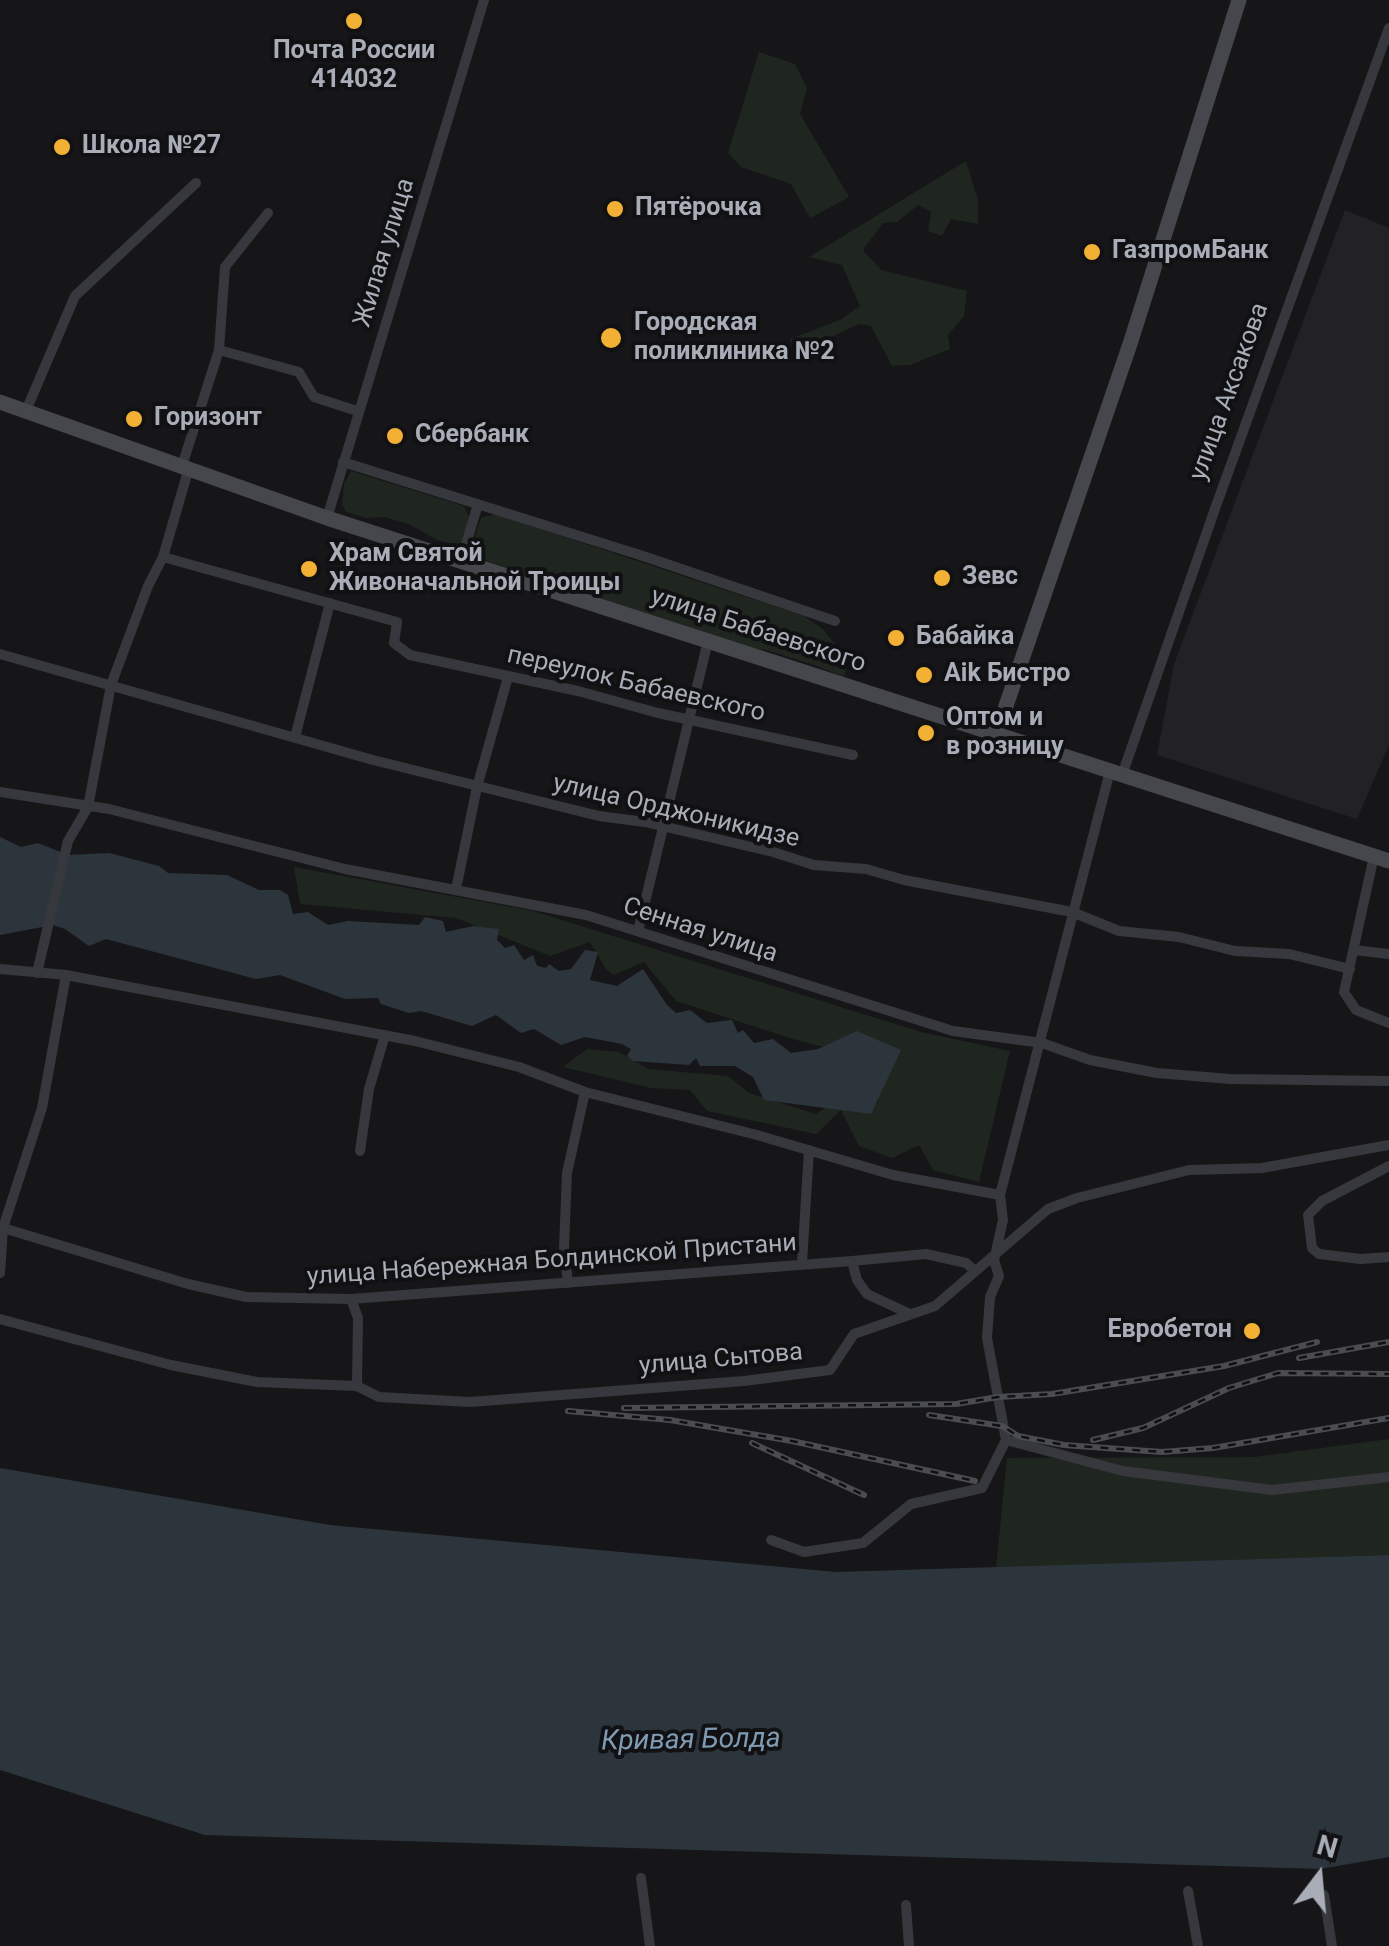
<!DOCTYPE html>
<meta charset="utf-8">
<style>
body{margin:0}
#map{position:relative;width:1389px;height:1946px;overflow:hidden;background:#161618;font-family:Roboto,sans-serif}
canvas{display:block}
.north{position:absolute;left:1269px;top:1826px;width:100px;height:100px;-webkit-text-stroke:8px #111113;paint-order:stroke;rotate:16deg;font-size:28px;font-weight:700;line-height:40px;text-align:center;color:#a8adb8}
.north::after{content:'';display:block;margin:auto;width:35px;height:45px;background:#a8adb8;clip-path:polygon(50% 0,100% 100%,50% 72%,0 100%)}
</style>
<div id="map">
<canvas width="1389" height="1946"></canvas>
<div class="north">N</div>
</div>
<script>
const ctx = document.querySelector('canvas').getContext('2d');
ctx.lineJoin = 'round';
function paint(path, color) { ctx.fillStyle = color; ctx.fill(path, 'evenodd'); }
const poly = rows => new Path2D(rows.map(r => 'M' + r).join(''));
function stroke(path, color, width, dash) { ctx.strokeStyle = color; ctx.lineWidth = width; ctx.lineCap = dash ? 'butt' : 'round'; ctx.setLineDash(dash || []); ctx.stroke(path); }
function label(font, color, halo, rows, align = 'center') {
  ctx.font = font + ' Roboto,sans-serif'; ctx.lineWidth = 8; ctx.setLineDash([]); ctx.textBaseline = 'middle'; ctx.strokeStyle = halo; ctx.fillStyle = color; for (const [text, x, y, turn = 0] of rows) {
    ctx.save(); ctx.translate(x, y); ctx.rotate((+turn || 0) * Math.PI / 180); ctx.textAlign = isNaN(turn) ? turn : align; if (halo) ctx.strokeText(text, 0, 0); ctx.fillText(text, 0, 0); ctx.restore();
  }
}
const built = poly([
 [1345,210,1389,228,1389,745,1357,819,1157,755,1174,664]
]);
const green = poly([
 [759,52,795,64,807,88,800,114,849,197,810,218,791,184,741,167,728,153],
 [966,161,978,200,978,224,951,219,942,236,928,231,931,212,918,205,897,222,883,223,863,250,881,270,967,291,964,316,948,335,950,349,910,365,892,366,871,326,859,324,796,353,790,339,840,320,860,306,842,265,809,257],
 [351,471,464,506,469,517,461,546,437,540,411,525,384,517,366,518,346,512,342,504,344,484],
 [495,514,804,616,824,630,840,651,847,667,844,677,811,664,766,650,749,648,475,557,471,548,481,518],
 [294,867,533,911,921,1032,1010,1051,979,1182,933,1170,919,1145,892,1158,859,1146,841,1110,816,1134,707,1111,690,1090,651,1088,563,1067,587,1049,619,1052,648,1069,728,1076,749,1093,816,1114,842,1097,879,1103,860,1056,796,1040,676,1001,644,962,613,975,606,969,590,942,550,956,456,918,300,904],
 [1389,1439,1389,1555,996,1568,1007,1458,1254,1457]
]);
const water = poly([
 [0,837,21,847,38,843,68,855,109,853,159,866,168,873,227,875,259,890,280,890,288,895,293,914,308,912,328,925,348,921,419,925,425,917,443,921,446,932,473,926,499,929,497,940,505,948,514,945,524,960,533,955,537,966,546,968,549,964,559,971,571,969,585,950,598,952,590,980,617,986,643,969,667,1005,676,1013,690,1010,707,1023,732,1020,738,1033,743,1030,754,1043,773,1039,791,1053,818,1049,857,1031,901,1050,871,1114,764,1100,753,1077,735,1066,700,1066,696,1058,689,1065,633,1061,627,1056,631,1049,622,1044,585,1037,561,1045,534,1029,521,1033,496,1015,472,1026,421,1011,409,1013,381,1004,378,998,345,999,280,975,256,979,106,939,89,946,65,929,53,925,0,935],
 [0,1468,330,1525,836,1572,1389,1555,1389,1857,1320,1869,205,1835,0,1770]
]);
const street = poly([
 [219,350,299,372,314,397,357,411],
 [25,413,75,296,196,183],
 [343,462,640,555,835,621],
 [181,469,219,350,225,267,268,213],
 [327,518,484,0],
 [163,557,397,622,394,643,410,655,578,691,658,713,853,755],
 [461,561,478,504],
 [0,654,373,760,599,816,645,822,773,852,814,865,866,869,904,880,1072,912,1119,931,1179,937,1235,951,1289,954,1350,969],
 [295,737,330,603],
 [1122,775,1216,506,1389,28],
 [0,792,109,809,345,869,586,915,953,1031,1042,1043,1090,1060,1157,1073,1230,1079,1389,1081],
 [1374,856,1344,992,1356,1010,1389,1023],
 [456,889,477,787,508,677],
 [638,931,708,641],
 [1354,950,1389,954],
 [0,969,66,975,415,1041,519,1067,585,1092,757,1135,893,1175,1000,1195],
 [37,973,68,841,88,807,111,685,148,586,163,557,188,471],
 [360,1151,369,1089,385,1035],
 [1389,1166,1322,1201,1308,1215,1312,1248,1319,1254,1361,1259,1389,1257],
 [0,1227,188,1284,246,1297,351,1299,852,1261,857,1280,867,1294,910,1314],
 [852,1261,926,1254,966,1263,974,1270],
 [802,1263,809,1150],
 [0,1273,3,1228,42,1108,66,975],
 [568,1283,564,1248,567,1173,585,1092],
 [351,1299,358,1318,357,1386],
 [0,1319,171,1365,257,1382,357,1386,379,1397,470,1402,744,1381,830,1370,854,1334,935,1306,1048,1209,1077,1198,1189,1170,1262,1168,1389,1145],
 [1006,1440,1123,1471,1272,1490,1389,1477],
 [771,1540,804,1552,863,1543,911,1504,982,1488,1006,1440,987,1338,990,1297,999,1276,994,1260,1003,1220,1000,1195,1110,771],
 [641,1878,650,1946],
 [1188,1891,1198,1946],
 [1324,1895,1332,1946],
 [906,1905,909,1946]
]);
const secondary = poly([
 [0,402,327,518,1389,861],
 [996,735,1130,344,1239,0]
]);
const rail = poly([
 [1299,1358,1389,1342],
 [624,1408,956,1404,998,1397,1052,1394,1224,1366,1317,1342],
 [568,1411,670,1420,792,1441,975,1481],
 [929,1415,1002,1426,1018,1436,1064,1445,1162,1452,1213,1448,1389,1418],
 [1093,1440,1143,1428,1229,1388,1278,1373,1389,1374],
 [752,1443,864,1495]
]);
const markers = [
 [354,21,10,"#f2b134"],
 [62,147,10,"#f2b134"],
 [615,209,10,"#f2b134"],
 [1092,252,10,"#f2b134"],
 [611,338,12,"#f2b134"],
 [134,419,10,"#f2b134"],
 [395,436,10,"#f2b134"],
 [309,569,10,"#f2b134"],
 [942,578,10,"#f2b134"],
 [896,638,10,"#f2b134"],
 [924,675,10,"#f2b134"],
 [926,733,10,"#f2b134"],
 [1252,1331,10,"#f2b134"]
];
const poiNames = [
 ["Почта России",354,52,"center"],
 ["414032",354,81,"center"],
 ["Школа №27",82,147],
 ["Пятёрочка",635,209],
 ["ГазпромБанк",1112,252],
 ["Городская",634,324],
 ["поликлиника №2",634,353],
 ["Горизонт",154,419],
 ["Сбербанк",415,436],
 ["Храм Святой",329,555],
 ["Живоначальной Троицы",329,584],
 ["Зевс",962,578],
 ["Бабайка",916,638],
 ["Aik Бистро",944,675],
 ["Оптом и",946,719],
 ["в розницу",946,748],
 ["Евробетон",1232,1331,"right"]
];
const streetNames = [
 ["Жилая улица",385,253,-73],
 ["улица Аксакова",1230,392,-70],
 ["улица Бабаевского",758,631,18],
 ["переулок Бабаевского",636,685,13],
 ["улица Орджоникидзе",676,812,13],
 ["Сенная улица",700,931,18],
 ["улица Набережная Болдинской Пристани",552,1261,-4],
 ["улица Сытова",721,1360,-5]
];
const waterNames = [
 ["Кривая Болда",691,1741,-1]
];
paint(built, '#222225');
paint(green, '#1e261f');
paint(water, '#2c353c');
stroke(street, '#37383d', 10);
stroke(secondary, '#45474d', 15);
stroke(rail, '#4a4c52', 6);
stroke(rail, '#111113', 2.5, [8]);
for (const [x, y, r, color] of markers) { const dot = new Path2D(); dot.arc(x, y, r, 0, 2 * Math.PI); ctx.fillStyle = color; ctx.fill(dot); stroke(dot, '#111113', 4); }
label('bold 25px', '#a8adb8', '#111113', poiNames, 'left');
label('25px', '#a8adb8', '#111113', streetNames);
label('italic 28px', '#7f9bb3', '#111113', waterNames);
</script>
